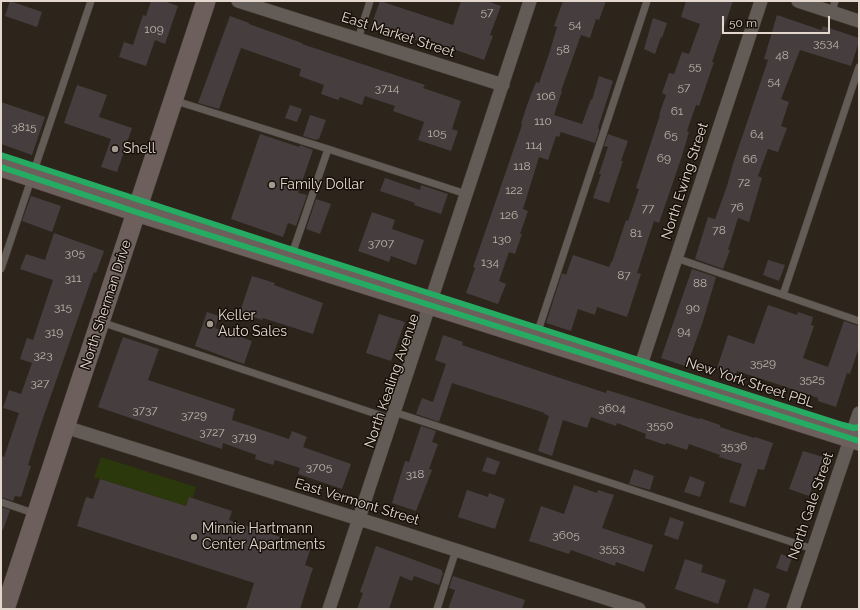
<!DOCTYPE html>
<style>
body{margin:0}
#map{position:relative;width:860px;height:610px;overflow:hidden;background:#2d241b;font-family:Raleway,sans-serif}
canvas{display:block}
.frame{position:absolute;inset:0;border:2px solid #e4d8ce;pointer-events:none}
.scale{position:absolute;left:722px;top:16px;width:108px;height:18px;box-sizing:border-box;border:2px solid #e4d8ce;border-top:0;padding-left:5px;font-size:12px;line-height:14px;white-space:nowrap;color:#e4d8ce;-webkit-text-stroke:3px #160e08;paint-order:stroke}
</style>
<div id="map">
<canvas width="860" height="610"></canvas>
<div class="frame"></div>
<div class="scale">50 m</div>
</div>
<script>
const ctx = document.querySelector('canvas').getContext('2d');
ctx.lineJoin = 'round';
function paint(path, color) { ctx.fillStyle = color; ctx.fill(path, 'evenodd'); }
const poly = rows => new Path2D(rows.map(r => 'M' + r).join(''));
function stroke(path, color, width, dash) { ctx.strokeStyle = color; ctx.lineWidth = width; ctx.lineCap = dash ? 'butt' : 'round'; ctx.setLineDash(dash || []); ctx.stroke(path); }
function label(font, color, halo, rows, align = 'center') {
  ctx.font = font + ' Raleway,sans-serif'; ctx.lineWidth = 3; ctx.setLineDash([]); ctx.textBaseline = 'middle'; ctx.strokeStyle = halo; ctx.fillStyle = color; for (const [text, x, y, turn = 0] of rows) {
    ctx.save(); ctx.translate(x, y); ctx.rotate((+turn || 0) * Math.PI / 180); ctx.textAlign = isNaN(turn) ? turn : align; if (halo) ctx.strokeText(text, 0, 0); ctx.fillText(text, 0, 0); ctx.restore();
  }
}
const green = poly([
 [101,457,196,487,193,498,189,497,186,506,94,477]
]);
const building = poly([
 [10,1,42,12,37,27,5,16],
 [151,1,164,1,178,6,165,44,155,40,146,66,119,57,124,42,133,45,143,15,146,16],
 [380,1,453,25,461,1,487,1,501,6,490,35,493,36,484,60,431,41,430,45,396,33,396,35,371,26],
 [563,1,606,1,599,20,596,19,590,38,581,35,561,91,562,91,554,115,582,124,591,99,592,100,599,76,613,81,598,128,599,129,599,131,595,143,561,132,559,137,556,136,548,160,539,157,523,209,528,211,520,234,522,234,515,254,509,252,499,281,506,284,498,304,466,293,475,268,473,267,522,125,521,124,527,105,536,82,539,83,549,54,557,27,554,26],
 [686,1,733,1,712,62,714,62,699,106,696,105,687,131,689,132,682,156,659,223,654,221,637,273,641,274,627,317,597,307,595,315,578,309,571,331,546,323,562,273,566,275,573,255,609,267,611,262,612,262,626,220,628,221,639,189,636,188,660,115,659,115,666,95,662,93,669,73,674,74,682,52,689,54,700,24,681,17],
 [777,15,821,30,823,26,859,38,859,42,851,66,800,50,781,99,789,102,781,126,787,128,778,152,768,149,758,176,762,178,749,222,738,218,728,250,730,250,723,269,695,259,708,217,715,219,727,186,733,164,768,60,764,59],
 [230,16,249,23,249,24,302,43,302,44,425,85,423,88,461,101,452,129,458,131,451,151,418,140,424,122,393,111,395,106,365,96,362,105,340,97,338,100,321,94,324,85,299,76,301,69,241,48,219,109,198,103],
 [653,18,667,23,662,38,661,37,655,54,644,49],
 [77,85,107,95,99,117,132,128,117,172,101,167,111,139,64,123],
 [1,102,45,117,32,155,1,144],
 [290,105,302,109,297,122,285,118],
 [310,115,326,120,319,139,317,139,316,140,303,136],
 [260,134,299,147,300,145,313,150,298,193,307,195,296,226,288,223,283,237,231,219],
 [608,134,628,141,621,161,623,161,609,203,593,198,601,174,599,174,608,147,604,146],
 [385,178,420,190,421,185,448,194,441,214,414,205,415,203,380,191],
 [31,196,61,206,52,232,22,221],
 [316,199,331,204,320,234,306,229],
 [372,212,395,220,392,229,424,240,416,265,391,256,389,262,358,251],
 [54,233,104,251,96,273,94,272,40,427,28,465,31,466,21,497,15,496,13,501,1,497,1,456,4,457,19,413,3,408,9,390,21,394,32,363,20,359,27,338,33,340,53,280,20,269,26,254,45,260],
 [768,260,785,265,779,281,763,275],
 [692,269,716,277,703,321,689,360,688,360,685,366,661,358],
 [252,276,275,283,274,285,323,303,313,334,263,318,262,320,240,312],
 [768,305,797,315,798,312,813,317,811,325,814,326,803,358,828,367,844,321,859,326,859,347,850,374,847,373,836,407,818,401,818,398,768,381,737,371,736,375,717,368,728,335,754,344],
 [207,312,219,316,215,328,252,341,244,364,195,346],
 [379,314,405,322,391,361,366,353],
 [443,335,463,342,462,345,557,377,606,393,607,390,699,419,700,418,720,425,720,427,754,438,755,437,773,443,764,470,758,469,745,507,729,502,742,464,719,457,720,455,689,444,687,450,666,443,665,445,645,438,646,434,617,423,616,426,591,417,587,428,563,420,552,456,538,451,549,416,544,414,545,413,452,383,439,422,416,414,422,398,433,402,446,364,435,360],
 [123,337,159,349,148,380,235,409,232,420,289,439,292,431,307,437,303,447,351,464,342,489,298,474,300,468,275,460,273,465,255,459,256,455,223,443,222,449,98,407],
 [421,426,436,431,432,442,438,444,429,469,432,470,416,511,392,503,405,461,409,462],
 [803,451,823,457,809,496,789,489],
 [487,457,500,462,495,475,482,471],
 [634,469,654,476,650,490,629,484],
 [690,476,705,482,700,497,684,492],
 [100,479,186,506,189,497,232,511,229,520,311,547,305,565,313,568,300,609,246,609,254,583,77,526,86,497,93,499],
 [574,485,597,493,598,490,614,495,602,528,653,545,644,572,616,562,615,566,571,550,569,554,529,541,541,506,564,514],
 [467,490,488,497,489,493,505,499,495,529,458,517],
 [1,507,10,510,3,530,1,529],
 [670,517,684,522,678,540,664,535],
 [376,546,442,570,442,572,443,573,439,585,414,576,412,581,400,576,389,609,357,609,363,593,360,592],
 [781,554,792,558,787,572,776,568],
 [685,559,703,565,701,572,726,580,718,604,675,589],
 [453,576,525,600,522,609,448,609,455,590,449,588],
 [754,588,770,594,765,609,747,609]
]);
const lane = poly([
 [832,12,835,1],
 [358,39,370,1],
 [173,100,328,149],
 [676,258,859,321],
 [290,260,328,149,466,194],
 [1,269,91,1],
 [783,295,859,67],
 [101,322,391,419],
 [536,337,647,1],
 [394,412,813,549],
 [1,502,36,514],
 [437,609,456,550]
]);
const street = poly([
 [238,1,503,85],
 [798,1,859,21],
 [639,371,761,1],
 [65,427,378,525,639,609],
 [329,609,530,1],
 [793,609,859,413]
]);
const secondary = poly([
 [1,167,136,212,859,441],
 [5,609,206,1]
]);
const cycleway = poly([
 [1,155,284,247,843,425,854,428,859,427],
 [1,167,136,212,859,441]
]);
const markers = [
 [115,149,4,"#a4998f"],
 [272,185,4,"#a4998f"],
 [210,324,4,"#a4998f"],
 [194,537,4,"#a4998f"]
];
const numberNames = [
 ["57",487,12],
 ["54",575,24],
 ["109",154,29],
 ["3534",826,43],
 ["58",563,49],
 ["48",782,55],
 ["55",695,66],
 ["54",774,81],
 ["57",684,87],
 ["3714",387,88],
 ["106",546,96],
 ["61",677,111],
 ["110",543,121],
 ["3815",24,127],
 ["105",437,133],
 ["64",757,134],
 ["65",671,135],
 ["114",534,145],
 ["69",664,158],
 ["66",750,159],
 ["118",522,166],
 ["72",744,182],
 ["122",514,190],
 ["76",737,207],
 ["77",648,208],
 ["126",509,215],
 ["78",719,230],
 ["81",636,233],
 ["130",502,239],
 ["3707",381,243],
 ["305",75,253],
 ["134",490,262],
 ["87",624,275],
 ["311",73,278],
 ["88",700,283],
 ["315",63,307],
 ["90",693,308],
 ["94",684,331],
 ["319",54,332],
 ["323",43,355],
 ["3529",763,363],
 ["3525",812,379],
 ["327",40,383],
 ["3604",612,408],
 ["3737",145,410],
 ["3729",194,415],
 ["3550",660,425],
 ["3727",212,432],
 ["3719",244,437],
 ["3536",734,446],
 ["3705",319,467],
 ["318",415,474],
 ["3605",566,535],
 ["3553",612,548]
];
const streetNames = [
 ["East Market Street",398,35,18],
 ["North Ewing Street",685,181,-72],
 ["North Sherman Drive",106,305,-72],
 ["North Kealing Avenue",392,381,-71],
 ["New York Street PBL",750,383,18],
 ["East Vermont Street",357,502,17],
 ["North Gale Street",811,506,-71]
];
const poiNames = [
 ["Shell",123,149],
 ["Family Dollar",280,185],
 ["Keller",218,316],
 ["Auto Sales",218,332],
 ["Minnie Hartmann",202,529],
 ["Center Apartments",202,545]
];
paint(green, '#2a380b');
paint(building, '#463e3e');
stroke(lane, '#463e38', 8);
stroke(street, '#463e38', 14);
stroke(secondary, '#463e38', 20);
stroke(lane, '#635b55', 7);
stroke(street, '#635b55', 13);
stroke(secondary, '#6d605c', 19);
stroke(cycleway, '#26ab63', 6);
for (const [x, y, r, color] of markers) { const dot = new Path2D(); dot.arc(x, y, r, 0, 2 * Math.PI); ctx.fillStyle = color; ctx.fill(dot); stroke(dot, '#160e08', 1.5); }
label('12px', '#bcb2aa', null, numberNames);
label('14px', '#e4d8ce', '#160e08', streetNames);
label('14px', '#e4d8ce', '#160e08', poiNames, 'left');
</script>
